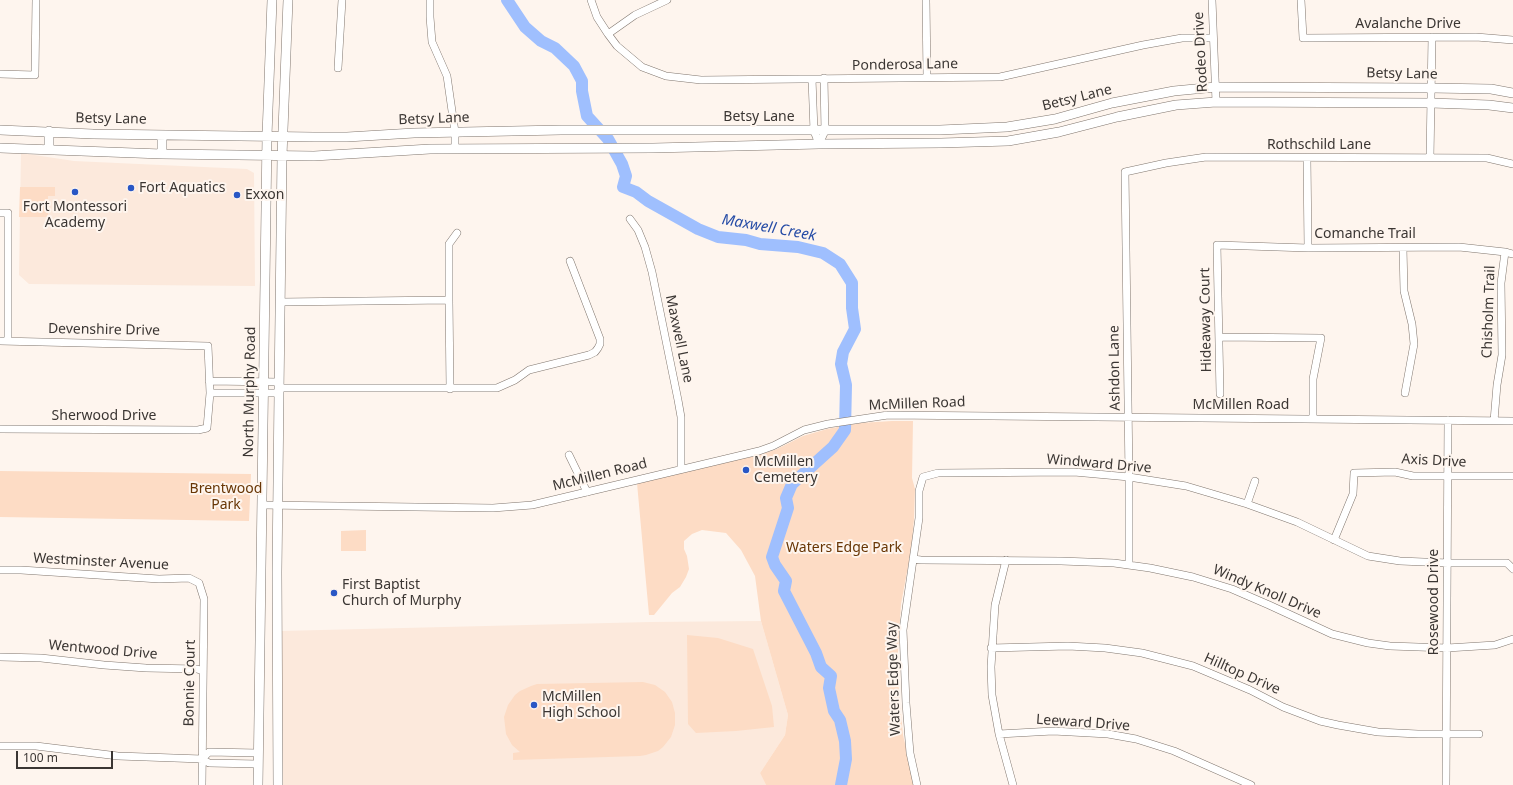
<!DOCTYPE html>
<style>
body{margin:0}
#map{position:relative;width:1513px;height:785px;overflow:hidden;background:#fef5ee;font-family:"Noto Sans",sans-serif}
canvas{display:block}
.scale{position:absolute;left:16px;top:751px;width:97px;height:18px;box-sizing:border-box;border:2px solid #3b3633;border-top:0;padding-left:5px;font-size:12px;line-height:14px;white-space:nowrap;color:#3b3633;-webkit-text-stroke:3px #fef5ee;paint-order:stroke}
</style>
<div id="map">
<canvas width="1513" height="785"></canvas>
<div class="scale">100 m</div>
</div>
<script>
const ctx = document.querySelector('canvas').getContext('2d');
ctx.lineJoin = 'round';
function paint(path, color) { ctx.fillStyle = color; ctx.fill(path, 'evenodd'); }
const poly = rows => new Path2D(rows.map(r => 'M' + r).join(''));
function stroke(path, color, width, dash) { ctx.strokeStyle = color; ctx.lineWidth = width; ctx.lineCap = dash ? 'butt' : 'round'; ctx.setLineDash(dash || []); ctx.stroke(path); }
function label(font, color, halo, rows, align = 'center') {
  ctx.font = font + ' "Noto Sans",sans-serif'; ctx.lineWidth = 4; ctx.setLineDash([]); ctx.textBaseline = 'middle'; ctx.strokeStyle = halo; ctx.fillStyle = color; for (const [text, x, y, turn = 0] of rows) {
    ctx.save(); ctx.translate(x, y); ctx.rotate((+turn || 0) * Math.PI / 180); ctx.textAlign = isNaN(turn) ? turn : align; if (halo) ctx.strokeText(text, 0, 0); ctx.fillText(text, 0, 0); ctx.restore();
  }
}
const built = poly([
 [21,153,74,161,247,169,254,173,255,286,29,284,19,275],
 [761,621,788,715,785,735,760,773,766,785,281,785,282,712,280,631,650,622]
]);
const green = poly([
 [20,187,55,187,55,196,48,196,48,217,19,217],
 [892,421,913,421,912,478,915,489,914,519,911,551,901,604,897,669,903,735,915,785,766,785,760,773,785,735,788,715,761,621,755,576,741,550,726,533,702,530,692,534,684,541,684,549,687,556,689,569,686,577,680,587,672,593,654,615,649,615,637,483,738,459,757,456,777,449,803,436,827,429,860,423],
 [0,471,251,474,249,521,0,517],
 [366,530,366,551,341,551,341,531],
 [687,635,718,638,753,649,772,706,774,727,736,731,696,733,688,724],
 [643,682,655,685,665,692,672,702,675,713,675,725,671,737,663,747,658,751,646,755,640,756,513,760,513,753,520,752,512,745,506,734,504,717,508,705,515,695,520,691,531,686,537,684]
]);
const river = poly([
 [507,0,525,27,541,41,555,48,574,66,582,81,582,91,587,116,608,139,622,164,626,176,623,187,636,192,648,201,698,229,718,237,746,240,760,244,798,247,823,253,840,264,852,283,852,308,855,329,843,352,841,364,846,385,845,430,833,447,792,484,786,498,788,508,772,557,775,565,786,581,784,591,816,653,821,667,831,676,829,688,834,711,840,720,845,741,846,759,841,785]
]);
const minor = poly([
 [430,0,430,17,432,42,447,76,455,132,455,149],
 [591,0,597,17,608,34,617,46,642,67,666,76,701,80,1000,77,1143,45,1182,38,1213,38],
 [926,0,927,77],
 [1212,0,1216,102],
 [1301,0,1303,38,1476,37,1513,40],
 [608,34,635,15,667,0],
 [338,68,342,0],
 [0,74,35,75,36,0],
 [812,79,814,131,819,144],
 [819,144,825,131,824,78],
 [1307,158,1308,248],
 [1430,158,1432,37],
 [0,213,8,213,8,341],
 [630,219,638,230,645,247,652,272,678,400,681,417,681,469],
 [1403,248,1404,291,1412,324,1414,344,1405,393],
 [449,300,449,244,457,233],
 [280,302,449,300,450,389],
 [1219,337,1321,338,1313,379,1313,419],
 [0,341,208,346,210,393,207,428,198,430,0,429],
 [209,381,279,382],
 [279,388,497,388,515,380,529,370,589,355,595,352,598,348,600,344,600,339,570,261],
 [210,393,279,393],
 [1220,394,1217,245,1308,248,1459,247,1505,252,1513,254],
 [1494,421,1497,385,1502,355,1501,283,1505,252],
 [569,455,587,492],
 [1247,504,1255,481],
 [262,505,493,508,532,505,759,451,773,446,804,430,828,424,888,415,1513,421],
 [1334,540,1353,494,1354,473,1395,472,1413,476,1513,476],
 [913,559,921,560,1061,561,1114,563,1150,568,1193,577,1232,589,1269,605,1332,634,1368,643,1390,646,1447,648,1495,645,1513,639],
 [1006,560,995,605,991,667,992,695,999,734,1013,785],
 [1129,565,1129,477,1125,172,1166,163,1206,157,1487,158,1513,164],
 [0,570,21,570,159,579,189,578,199,583,204,599,202,785],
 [991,648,1068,646,1105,648,1142,653,1193,666,1250,690,1283,707,1320,721,1338,725,1378,732,1418,734,1479,734],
 [0,657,41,658,104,665,146,668,197,669,203,671],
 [999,734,1053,731,1108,734,1136,739,1174,751,1251,785],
 [0,746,36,746,118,756,202,759,209,763,258,764],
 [202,759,209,752,258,753],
 [917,785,910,753,906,703,903,630,919,518,919,491,923,477,938,473,1074,472,1129,477,1186,486,1247,504,1297,522,1368,556,1400,561,1448,563,1507,563,1513,569],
 [1446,785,1448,420]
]);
const major = poly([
 [0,130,93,134,314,137,347,137,414,133,561,130,940,130,1007,127,1055,119,1112,103,1174,91,1216,87,1431,88,1491,89,1513,93],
 [0,148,162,154,314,156,430,149,653,148,819,144,941,143,1008,141,1059,132,1117,117,1176,105,1216,102,1431,103,1489,105,1513,108],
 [49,150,49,131],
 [162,154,162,135],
 [258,785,267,136,272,0],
 [278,785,277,572,279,393,282,156,288,0]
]);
const markers = [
 [131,188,4,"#2957c5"],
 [75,192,4,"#2957c5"],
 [237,195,4,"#2957c5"],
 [746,470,4,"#2957c5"],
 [334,593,4,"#2957c5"],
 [534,705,4,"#2957c5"]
];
const streetNames = [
 ["Avalanche Drive",1408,24],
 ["Rodeo Drive",1201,52,-93],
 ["Ponderosa Lane",905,65,-1],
 ["Betsy Lane",1402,74,1],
 ["Betsy Lane",1077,98,-14],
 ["Betsy Lane",759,117],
 ["Betsy Lane",111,119,1],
 ["Betsy Lane",434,119,-2],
 ["Rothschild Lane",1319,145],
 ["Comanche Trail",1365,234],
 ["Chisholm Trail",1489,312,-88],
 ["Hideaway Court",1206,320,-91],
 ["Devenshire Drive",104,330,1],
 ["Maxwell Lane",679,339,78],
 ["Ashdon Lane",1115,368,-91],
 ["North Murphy Road",250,392,-89],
 ["McMillen Road",917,404,-2],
 ["McMillen Road",1241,405],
 ["Sherwood Drive",104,416],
 ["Axis Drive",1434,461,3],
 ["Windward Drive",1099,464,5],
 ["McMillen Road",600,475,-14],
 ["Westminster Avenue",101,562,3],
 ["Windy Knoll Drive",1267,592,23],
 ["Rosewood Drive",1434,602,-90],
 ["Wentwood Drive",103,650,5],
 ["Hilltop Drive",1242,674,24],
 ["Waters Edge Way",894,679,-92],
 ["Bonnie Court",190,683,-89],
 ["Leeward Drive",1083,723,4]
];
const poiNames = [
 ["Fort Aquatics",139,188],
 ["Exxon",245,195],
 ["Fort Montessori",75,207,"center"],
 ["Academy",75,223,"center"],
 ["McMillen",754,462],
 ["Cemetery",754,478],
 ["First Baptist",342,585],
 ["Church of Murphy",342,601],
 ["McMillen",542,697],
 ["High School",542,713]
];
const parkNames = [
 ["Brentwood",226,489],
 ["Park",226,505],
 ["Waters Edge Park",844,548]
];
const waterNames = [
 ["Maxwell Creek",769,228,10]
];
paint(built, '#fce9dc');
paint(green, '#fddcc5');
stroke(river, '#9fbffe', 12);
stroke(minor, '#80766e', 8);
stroke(major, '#80766e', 10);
stroke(minor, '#fff', 7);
stroke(major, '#fff', 9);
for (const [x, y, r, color] of markers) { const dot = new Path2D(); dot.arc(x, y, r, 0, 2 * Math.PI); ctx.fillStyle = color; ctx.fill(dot); stroke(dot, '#fef5ee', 1.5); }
label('14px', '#3b3633', '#fef5ee', streetNames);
label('14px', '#3b3633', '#fef5ee', poiNames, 'left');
label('14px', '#683605', '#fef5ee', parkNames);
label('italic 15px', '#264ca6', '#fef5ee', waterNames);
</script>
